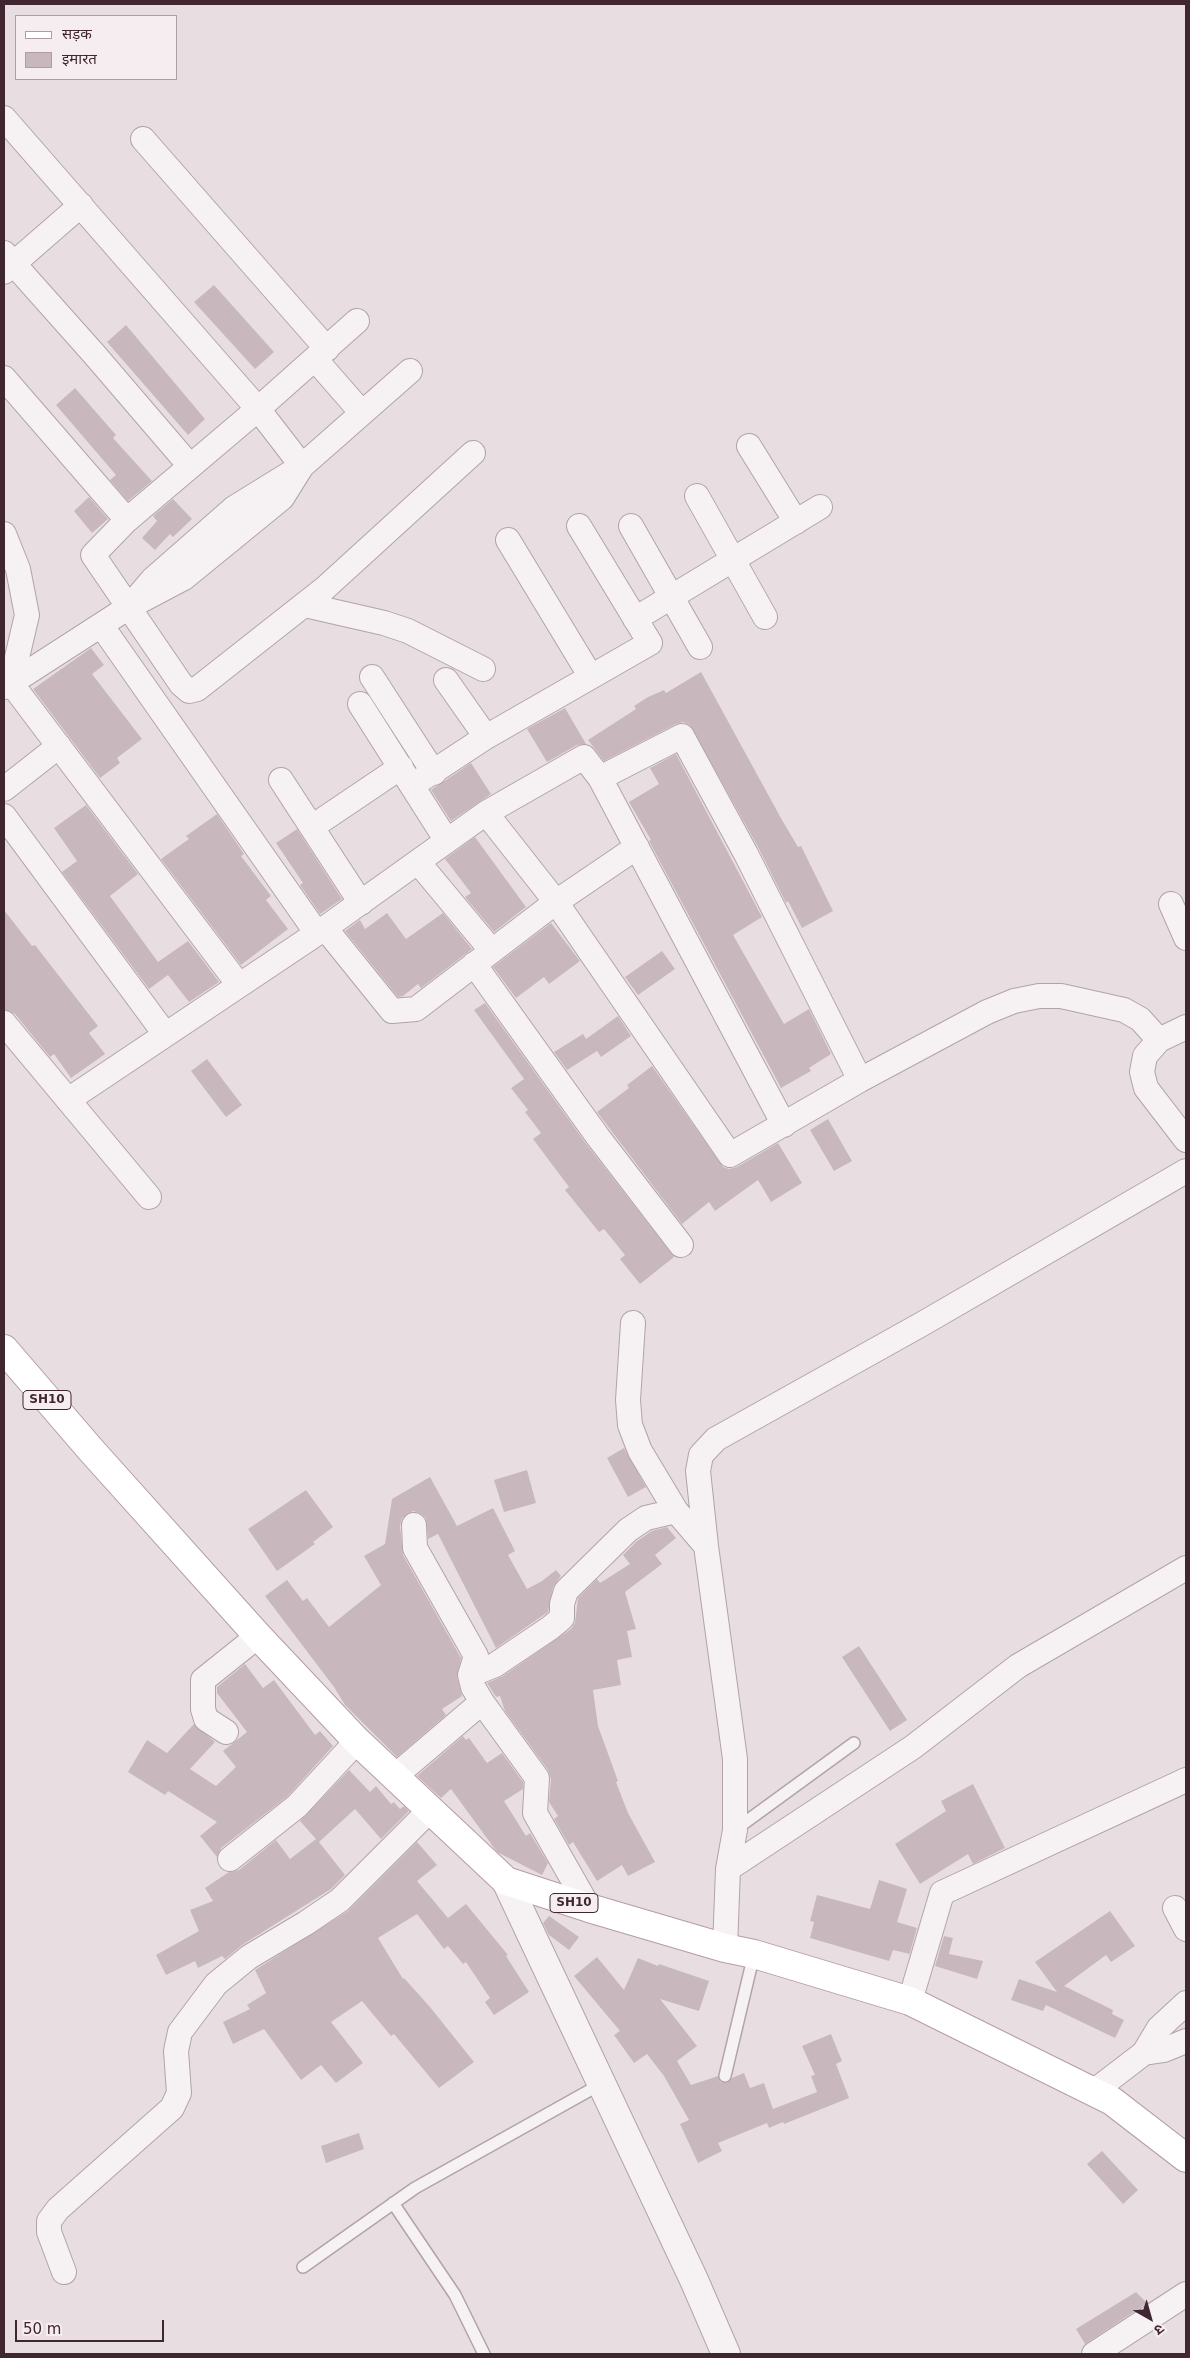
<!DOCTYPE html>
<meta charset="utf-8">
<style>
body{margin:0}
#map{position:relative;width:1190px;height:2358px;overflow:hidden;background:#e8dee2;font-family:"DejaVu Sans","Noto Sans Devanagari",sans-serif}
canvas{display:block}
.frame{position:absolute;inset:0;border:5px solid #402630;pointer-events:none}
.legend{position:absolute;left:15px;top:15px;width:162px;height:65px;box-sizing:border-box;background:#f6edf1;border:1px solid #ad9da4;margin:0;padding:6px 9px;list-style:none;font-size:15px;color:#402630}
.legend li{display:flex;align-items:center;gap:10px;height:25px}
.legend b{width:25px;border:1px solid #ad9da4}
.north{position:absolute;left:1125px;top:2293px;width:50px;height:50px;-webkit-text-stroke:4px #f6edf1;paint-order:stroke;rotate:142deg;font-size:14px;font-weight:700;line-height:20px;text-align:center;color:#402630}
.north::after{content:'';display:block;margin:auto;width:18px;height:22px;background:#402630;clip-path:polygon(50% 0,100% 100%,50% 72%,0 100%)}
.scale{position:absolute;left:15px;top:2320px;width:149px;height:22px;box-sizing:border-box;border:2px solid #402630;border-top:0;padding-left:6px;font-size:15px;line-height:18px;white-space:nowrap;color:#402630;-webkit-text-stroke:4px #f6edf1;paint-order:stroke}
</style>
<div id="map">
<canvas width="1190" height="2358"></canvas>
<div class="frame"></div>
<ul class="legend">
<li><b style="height:6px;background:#fff"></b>सड़क</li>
<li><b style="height:14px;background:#c8b8be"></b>इमारत</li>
</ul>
<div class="north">उ</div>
<div class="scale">50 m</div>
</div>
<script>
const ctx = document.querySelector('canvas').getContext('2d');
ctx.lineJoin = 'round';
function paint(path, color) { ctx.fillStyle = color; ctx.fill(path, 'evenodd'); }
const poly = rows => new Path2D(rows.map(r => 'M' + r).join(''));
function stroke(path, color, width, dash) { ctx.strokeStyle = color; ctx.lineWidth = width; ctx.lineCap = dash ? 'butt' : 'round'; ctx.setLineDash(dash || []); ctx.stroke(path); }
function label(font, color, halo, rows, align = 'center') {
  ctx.font = font + ' "DejaVu Sans",sans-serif'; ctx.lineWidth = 4; ctx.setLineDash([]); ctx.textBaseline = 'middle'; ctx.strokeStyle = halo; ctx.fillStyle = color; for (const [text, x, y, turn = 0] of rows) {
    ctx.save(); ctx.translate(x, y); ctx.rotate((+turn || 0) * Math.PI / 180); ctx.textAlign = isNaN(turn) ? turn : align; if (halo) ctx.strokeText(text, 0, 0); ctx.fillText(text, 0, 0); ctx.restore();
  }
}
const building = poly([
 [214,285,274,352,255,369,194,302],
 [126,325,205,419,188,435,107,342],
 [75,388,116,435,113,438,152,481,128,501,110,480,116,475,56,405],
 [89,497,108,519,92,533,74,511],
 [173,499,192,519,173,537,170,534,155,550,142,538,157,521,153,516],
 [91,648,104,665,92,674,142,739,117,758,120,763,100,778,33,689],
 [701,672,782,820,798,847,801,846,833,911,802,928,788,901,786,903,758,847,690,725,683,722,676,724,604,761,588,740,636,709,634,706,648,697,664,690,666,693],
 [565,708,586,744,577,745,547,762,527,729],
 [676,754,762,917,733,935,784,1024,809,1009,831,1054,809,1068,811,1071,781,1088,649,841,651,840,629,802,659,784,650,768],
 [471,763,491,794,451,821,431,790],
 [86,805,138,874,110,896,158,962,188,941,219,982,189,1002,168,975,149,989,62,872,77,861,54,828],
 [217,814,244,854,241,856,271,896,266,900,288,929,241,965,161,859,189,839,186,836],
 [297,829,342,899,320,914,300,885,303,883,276,843],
 [475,837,526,907,494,932,465,897,471,893,445,859],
 [4,910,32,946,35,945,98,1026,89,1033,105,1054,71,1078,54,1054,50,1057,15,1014,4,1010],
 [387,913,406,939,443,913,472,949,421,988,418,984,403,996,398,997,345,931,360,920,365,929],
 [551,923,580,961,549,984,544,977,516,998,493,967],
 [662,951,675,969,638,995,625,977],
 [485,1003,587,1145,674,1257,640,1284,620,1259,625,1255,604,1229,599,1232,565,1190,569,1187,533,1139,541,1133,525,1112,528,1110,511,1088,524,1079,474,1010],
 [618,1016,631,1036,601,1057,597,1051,567,1070,554,1052,583,1034,586,1039],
 [207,1059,242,1105,226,1117,191,1071],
 [652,1066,723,1167,729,1169,737,1167,778,1143,802,1183,771,1202,758,1180,715,1211,709,1202,682,1224,597,1112,629,1088,627,1085],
 [828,1119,852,1161,834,1171,810,1130],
 [624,1448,646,1487,628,1497,607,1458],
 [527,1470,536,1503,504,1512,494,1480],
 [430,1477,457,1526,493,1508,515,1551,508,1555,527,1589,542,1581,556,1570,561,1576,553,1587,548,1612,496,1648,438,1534,428,1539,426,1518,420,1513,413,1511,402,1518,400,1526,403,1555,461,1658,457,1677,462,1696,442,1709,446,1715,397,1757,345,1705,334,1687,265,1596,287,1580,303,1601,307,1598,329,1627,381,1585,364,1556,385,1544,392,1499],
 [306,1490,333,1527,313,1542,315,1544,277,1571,248,1529],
 [667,1527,676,1538,655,1555,662,1564,625,1592,636,1629,627,1631,632,1657,617,1660,621,1685,593,1690,598,1726,618,1781,616,1782,628,1813,655,1862,628,1876,622,1865,597,1881,573,1842,569,1845,554,1819,558,1816,549,1802,551,1779,548,1770,505,1711,500,1696,496,1697,487,1683,503,1676,571,1629,575,1623,578,1598,597,1579,600,1583,630,1564,623,1555,637,1541,652,1531],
 [859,1646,907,1720,890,1731,842,1657],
 [245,1664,263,1688,274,1680,315,1735,320,1731,333,1746,288,1796,221,1848,217,1857,200,1836,217,1822,168,1791,165,1795,128,1772,147,1740,167,1753,194,1724,215,1742,190,1769,216,1786,236,1767,223,1751,247,1732,217,1693,217,1687],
 [463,1736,466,1740,469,1738,487,1763,502,1753,523,1782,523,1789,504,1801,526,1836,530,1833,548,1863,542,1875,497,1852,451,1789,441,1798,417,1776],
 [349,1770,370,1792,376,1786,391,1804,394,1802,400,1809,404,1806,409,1811,381,1839,355,1809,319,1842,345,1875,331,1889,242,1945,225,1959,222,1956,198,1968,195,1961,166,1975,156,1955,199,1931,190,1910,213,1901,205,1888,229,1872,239,1870,276,1840,290,1859,316,1839,300,1821],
 [973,1784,1005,1848,973,1864,968,1854,920,1884,895,1844,946,1811,941,1801],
 [417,1842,437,1865,417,1881,448,1918,466,1904,508,1955,506,1956,529,1992,494,2015,485,2002,490,1998,466,1962,463,1964,448,1946,444,1949,417,1914,378,1938,403,1979,404,1978,430,2007,474,2062,439,2088,394,2034,391,2036,362,2001,331,2022,363,2063,336,2083,321,2065,301,2080,264,2029,233,2044,223,2022,250,2009,247,2005,266,1993,255,1970,348,1911],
 [879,1880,907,1889,897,1922,917,1928,909,1956,910,1954,893,1950,889,1961,810,1938,814,1922,810,1921,817,1895,870,1909],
 [1110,1911,1135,1946,1111,1962,1106,1955,1064,1986,1113,2010,1112,2014,1124,2020,1115,2038,1046,2005,1043,2011,1011,2000,1019,1979,1057,1992,1035,1962],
 [549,1916,579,1937,569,1950,549,1935,543,1923],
 [944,1936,953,1938,949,1954,983,1961,977,1979,935,1966],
 [597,1957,624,1990,638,1958,658,1966,659,1964,709,1981,699,2011,660,1999,697,2046,677,2061,691,2085,718,2076,720,2082,727,2083,732,2078,744,2073,750,2088,764,2083,773,2109,817,2092,811,2076,815,2075,802,2046,831,2034,842,2061,836,2064,849,2098,784,2124,783,2122,769,2128,767,2123,718,2143,722,2151,698,2163,680,2124,689,2120,664,2076,647,2054,634,2063,614,2035,620,2031,574,1976],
 [359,2133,364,2149,326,2163,321,2146],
 [1102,2151,1138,2190,1123,2204,1087,2164],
 [1136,2292,1147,2303,1085,2344,1076,2329]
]);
const service = poly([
 [736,1829,854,1743],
 [725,2076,754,1954],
 [393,2203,455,2295,484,2354],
 [303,2267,415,2188,601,2084]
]);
const minor = poly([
 [4,118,258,409,302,466,282,498,184,578,129,607],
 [143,139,327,349],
 [4,253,94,354,190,466],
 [4,272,81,205],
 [315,359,362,413],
 [4,378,127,520,93,555,181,684,189,691,197,689,324,589,473,453],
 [749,446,796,522],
 [697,496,765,617],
 [127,520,258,409,357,321],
 [631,526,700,647],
 [4,534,18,569,27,615,11,683,239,985],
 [508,540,591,677],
 [305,605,384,623,408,631,483,669],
 [635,619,820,507],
 [101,625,316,932],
 [372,677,434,773],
 [446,680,486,737],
 [5,687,129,607,153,579,234,508,302,466,410,371],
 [360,704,447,841],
 [600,778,682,736,746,854,860,1080],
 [281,780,361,903],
 [413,785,486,737,650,643,579,526],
 [4,789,59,746],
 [486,813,556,902,730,1155,860,1080,987,1012,1014,1001,1039,996,1061,996,1124,1010,1140,1019,1159,1040,1145,1056,1142,1072,1146,1088,1186,1140],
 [4,816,165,1034],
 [312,827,401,767],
 [418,862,492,951],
 [1171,904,1186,938],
 [325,928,392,1011,416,1009,556,902,637,847],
 [474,964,598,1137,681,1245],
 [4,1023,149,1197],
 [1159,1040,1186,1027],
 [68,1100,325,928,486,813,584,757,600,778,784,1125],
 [633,1323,628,1400,630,1425,640,1451,676,1511],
 [414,1525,415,1548,476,1656,470,1675],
 [226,1732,206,1719,203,1709,203,1680,258,1636],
 [394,1777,482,1702],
 [230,1859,297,1806,357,1741],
 [728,1869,913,1747,1018,1666,1186,1568],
 [589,1908,535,1813,537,1778,482,1702,473,1687,470,1675,495,1665,550,1628,562,1618,562,1604,566,1591,628,1530,646,1518,676,1511,706,1546],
 [1175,1908,1186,1929],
 [725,1948,728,1869,735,1830,735,1759,706,1546,698,1471,701,1455,716,1439,922,1324,1186,1171],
 [910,2001,942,1893,1186,1780],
 [1144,2053,1164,2050,1186,2041],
 [1093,2092,1144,2053,1159,2028,1186,2003],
 [64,2272,49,2232,49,2221,58,2209,172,2108,179,2093,176,2051,180,2032,216,1984,249,1957,306,1923,340,1900,429,1811],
 [1094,2354,1186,2294]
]);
const tertiary = poly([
 [506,1881,694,2280,726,2354]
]);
const primary = poly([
 [4,1349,91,1450,258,1636,357,1741,506,1881,589,1908,725,1948,754,1954,910,2001,1112,2101,1186,2158]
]);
const shields = [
 [47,1400,48],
 [574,1903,48]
];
const shieldNames = [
 ["SH10",47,1400],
 ["SH10",574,1903]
];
paint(building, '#c8b8be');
stroke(service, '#b2a3a9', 14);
stroke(minor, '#b2a3a9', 26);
stroke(tertiary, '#b2a3a9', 30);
stroke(primary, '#b59ca6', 30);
stroke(service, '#f6f1f3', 11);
stroke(minor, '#f6f1f3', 24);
stroke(tertiary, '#f6f1f3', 28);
stroke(primary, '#fff', 28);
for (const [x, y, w] of shields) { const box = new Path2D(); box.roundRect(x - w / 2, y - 9.5, w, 19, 4); ctx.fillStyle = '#f6edf1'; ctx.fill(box); stroke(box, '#402630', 1); }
label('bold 12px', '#402630', null, shieldNames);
</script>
